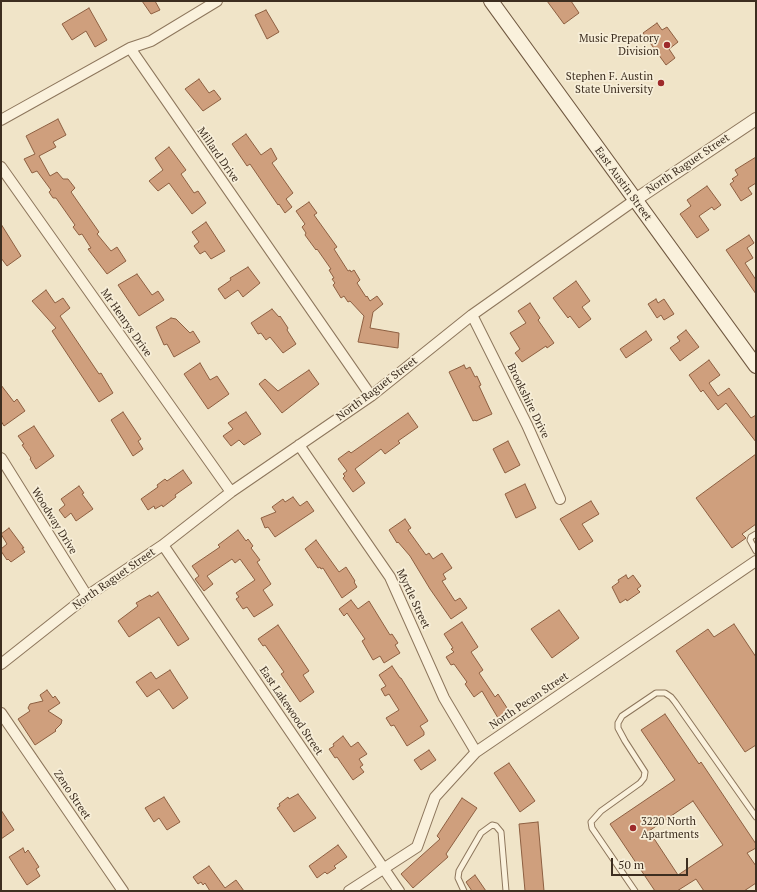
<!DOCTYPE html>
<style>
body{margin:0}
#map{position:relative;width:757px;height:892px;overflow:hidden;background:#f0e4c8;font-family:"PT Serif",serif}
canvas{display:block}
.frame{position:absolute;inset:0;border:2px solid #3d2e20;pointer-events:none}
.scale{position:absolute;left:611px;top:858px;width:77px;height:18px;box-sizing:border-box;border:2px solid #3d2e20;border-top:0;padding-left:5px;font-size:12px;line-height:14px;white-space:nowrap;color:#3d2e20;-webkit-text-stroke:3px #f7eed8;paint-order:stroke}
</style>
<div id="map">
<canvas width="757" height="892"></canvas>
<div class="frame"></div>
<div class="scale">50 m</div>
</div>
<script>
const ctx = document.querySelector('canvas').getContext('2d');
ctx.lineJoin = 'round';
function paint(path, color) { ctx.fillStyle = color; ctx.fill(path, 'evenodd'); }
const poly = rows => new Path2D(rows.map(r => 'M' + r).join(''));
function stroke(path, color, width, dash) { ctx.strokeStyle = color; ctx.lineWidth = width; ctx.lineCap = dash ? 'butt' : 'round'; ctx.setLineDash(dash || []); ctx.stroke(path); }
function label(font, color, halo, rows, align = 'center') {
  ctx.font = font + ' "PT Serif",serif'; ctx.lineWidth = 3.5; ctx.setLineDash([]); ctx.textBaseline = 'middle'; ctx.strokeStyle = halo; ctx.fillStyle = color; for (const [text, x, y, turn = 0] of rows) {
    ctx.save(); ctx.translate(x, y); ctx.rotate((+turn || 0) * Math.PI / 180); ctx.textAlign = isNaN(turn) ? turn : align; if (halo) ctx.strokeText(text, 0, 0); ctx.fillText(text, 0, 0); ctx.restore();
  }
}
const building = poly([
 [142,1,155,1,160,10,151,14,142,1],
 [547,1,571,1,579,13,564,24,547,1],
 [89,8,107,40,95,47,86,31,72,40,62,24,89,8],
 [266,10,279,32,267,39,255,15,266,10],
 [657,23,662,30,667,27,678,42,669,49,675,58,666,65,643,33,657,23],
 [199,79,209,93,214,90,221,99,203,111,185,89,199,79],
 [58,119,66,135,53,142,56,147,39,156,50,176,57,172,63,179,68,179,75,188,71,192,99,232,97,234,111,251,117,247,126,261,107,274,88,249,91,248,82,234,79,235,73,227,75,225,56,198,53,198,49,192,51,190,37,171,32,173,24,159,35,154,26,136,58,119],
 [246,134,261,155,271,148,277,159,272,163,293,193,286,199,292,207,285,213,279,204,278,205,250,164,247,166,232,144,246,134],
 [169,147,186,170,181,174,194,193,198,191,206,203,192,214,169,183,158,191,149,181,163,170,155,158,169,147],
 [756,157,756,183,748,188,752,194,741,201,730,184,734,181,732,179,738,175,735,170,756,157],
 [707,186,721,205,714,210,712,207,699,216,709,230,697,238,680,214,691,206,687,200,707,186],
 [309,202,317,213,314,215,337,247,334,249,348,271,350,270,351,272,354,270,360,280,357,283,366,297,367,296,370,301,377,296,383,304,373,312,370,328,399,333,398,348,358,342,364,316,350,301,348,302,344,296,341,298,333,285,335,283,332,279,334,278,329,270,331,269,317,249,316,250,305,235,306,233,302,227,305,224,296,211,309,202],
 [206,222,225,251,211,259,205,251,200,254,194,246,199,242,192,232,206,222],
 [1,224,21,256,7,266,1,258,1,224],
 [749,235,754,243,747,248,753,258,745,263,756,280,756,294,726,250,749,235],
 [248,267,260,283,243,297,238,290,225,299,218,289,231,280,230,278,248,267],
 [137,274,152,295,158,291,164,300,139,316,118,285,137,274],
 [576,281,590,301,582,307,591,319,579,328,570,316,568,318,553,298,576,281],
 [46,290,55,303,63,298,70,308,60,316,99,374,101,373,113,393,99,402,52,331,56,328,32,301,46,290],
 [656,299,658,303,664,299,674,314,664,320,661,315,657,318,648,304,656,299],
 [530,303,540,318,538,320,554,343,547,348,546,346,522,362,515,353,520,349,510,333,526,323,518,311,530,303],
 [272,309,279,317,280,316,288,328,287,330,296,344,283,353,270,337,266,340,261,333,258,334,251,323,272,309],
 [171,318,176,319,190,333,193,331,200,342,174,357,167,344,164,345,156,327,171,318],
 [686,330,699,347,680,361,670,348,680,341,677,337,686,330],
 [646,331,652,340,626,358,620,349,646,331],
 [709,360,720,375,709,383,718,396,729,388,751,418,756,415,756,442,726,403,718,410,703,390,701,392,689,375,709,360],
 [200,363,210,380,217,376,229,394,208,409,184,374,200,363],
 [464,365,466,369,470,367,475,377,477,376,481,385,479,386,492,414,476,421,475,420,473,421,449,372,464,365],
 [309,370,319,384,282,413,259,384,265,379,278,391,309,370],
 [1,385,14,402,17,399,25,411,4,426,1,421,1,385],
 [123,412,141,439,138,441,143,449,133,456,111,420,123,412],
 [246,412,261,434,244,445,239,440,231,446,223,436,233,429,228,423,246,412],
 [408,413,418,427,398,441,400,443,385,454,381,449,355,469,365,483,353,492,343,478,345,476,343,474,347,471,338,459,349,451,351,453,408,413],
 [34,426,54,456,36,469,30,459,31,458,22,445,24,444,18,436,34,426],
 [508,441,520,465,505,473,493,449,508,441],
 [756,454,756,524,742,534,746,538,732,548,696,498,756,454],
 [183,470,192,483,175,495,176,497,163,507,162,505,155,509,154,506,148,510,141,499,158,487,157,485,165,479,167,481,183,470],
 [525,484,536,508,516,518,505,494,525,484],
 [79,486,84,493,82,494,93,509,76,521,71,513,65,518,59,510,65,505,61,499,79,486],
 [293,497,300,506,307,501,314,511,275,537,268,527,265,528,261,518,276,512,272,507,283,499,285,502,293,497],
 [591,501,599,514,582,524,593,541,579,550,560,519,591,501],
 [405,519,411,528,408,530,426,555,429,553,433,559,442,553,452,568,443,574,446,579,442,581,455,601,460,598,467,608,451,619,430,589,410,556,398,542,397,543,389,530,405,519],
 [9,528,24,548,22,548,25,552,11,562,8,559,7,560,1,551,1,549,7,544,1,534,9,528],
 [238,530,246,541,248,539,253,546,251,548,260,560,257,562,271,584,263,590,273,605,254,617,247,607,243,609,236,599,239,597,236,593,255,580,240,559,235,563,232,559,207,576,213,584,204,591,195,579,199,576,192,566,220,547,218,545,238,530],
 [316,540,339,572,346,567,355,581,354,582,357,587,342,598,323,568,321,569,320,567,318,568,305,549,316,540],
 [626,575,628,579,633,575,641,586,637,589,640,592,627,601,626,599,620,603,612,587,619,582,618,580,626,575],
 [158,592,189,639,178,646,159,617,129,637,118,621,138,606,136,603,150,595,151,597,158,592],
 [351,600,358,609,369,601,390,635,392,634,398,643,395,645,400,653,384,663,380,656,373,660,362,641,365,639,347,613,344,616,339,609,351,600],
 [559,610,579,638,552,658,531,629,559,610],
 [462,622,478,647,471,652,483,670,479,673,495,697,498,694,509,711,498,718,482,691,474,697,465,684,467,682,454,664,451,665,446,657,454,652,451,649,453,648,444,634,462,622],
 [734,624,756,657,756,745,745,752,676,651,708,629,714,637,734,624],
 [278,625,309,671,303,675,314,692,300,702,281,674,284,672,265,645,263,646,258,639,278,625],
 [392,666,400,678,401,678,428,721,420,726,424,732,424,735,407,746,394,725,391,726,386,718,399,710,389,694,385,696,381,689,386,686,379,675,392,666],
 [170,670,188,698,173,709,159,689,147,697,136,682,151,672,156,679,170,670],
 [47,690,53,698,55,696,60,703,48,711,62,720,61,724,55,730,56,731,35,745,18,719,30,711,28,708,30,704,43,701,40,695,47,690],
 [665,714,699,764,701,762,756,844,756,848,747,853,756,866,756,883,744,891,704,891,696,879,677,891,655,891,610,824,675,780,641,730,665,714],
 [693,801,723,845,678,875,649,831,693,801],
 [343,736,351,747,358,742,367,754,359,759,363,765,360,767,364,772,353,780,337,757,335,758,329,749,334,746,333,744,343,736],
 [429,750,436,760,421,770,414,760,429,750],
 [509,763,535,801,520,812,494,773,509,763],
 [298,794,316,818,294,832,277,808,280,806,279,804,288,797,289,799,298,794],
 [164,797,180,822,167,830,159,818,154,822,145,808,164,797],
 [462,798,477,808,446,854,448,857,413,888,401,874,440,839,437,836,462,798],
 [1,810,14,830,1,839,1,810],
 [538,822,544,891,525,891,519,824,538,822],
 [338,845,347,857,334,866,336,868,327,874,325,872,317,878,309,866,338,845],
 [23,848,25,853,28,850,39,867,36,869,40,876,27,885,9,857,23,848],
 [209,866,225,888,236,880,244,891,210,891,205,883,203,885,201,882,198,884,193,877,209,866],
 [475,875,486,891,472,891,466,882,475,875]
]);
const service = poly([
 [756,534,751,537,750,540,756,551],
 [464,891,458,878,459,871,481,833,492,825,496,826,501,832,506,891],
 [635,891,592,828,591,822,601,811,640,783,644,778,645,772,625,741,618,728,618,723,622,716,656,693,665,693,671,697,675,702,756,817]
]);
const minor = poly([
 [130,48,371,396],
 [1,120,130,48,151,41,217,1],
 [1,167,231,492],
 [472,315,527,425,560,499],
 [299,445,390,577,444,698,476,752],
 [1,458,87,596],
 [163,545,399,891],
 [1,664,87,596,163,545,231,492,371,396,472,315,635,200],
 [1,713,123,891],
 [349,891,417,847,435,797,476,752,756,561]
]);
const tertiary = poly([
 [635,200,756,119]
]);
const secondary = poly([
 [491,1,756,366]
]);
const markers = [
 [667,45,4,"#9e2a2b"],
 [661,83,4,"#9e2a2b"],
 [633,828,4,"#9e2a2b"]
];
const poiNames = [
 ["Music Prepatory",659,39],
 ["Division",659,52],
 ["Stephen F. Austin",653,77],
 ["State University",653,90],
 ["3220 North",641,822,"left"],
 ["Apartments",641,835,"left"]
];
const streetNames = [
 ["Millard Drive",218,155,55],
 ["North Raguet Street",688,164,-34],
 ["East Austin Street",623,184,54],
 ["Mr Henrys Drive",126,323,55],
 ["North Raguet Street",377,389,-37],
 ["Brookshire Drive",528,401,64],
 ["Woodway Drive",54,521,58],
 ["North Raguet Street",114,579,-35],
 ["Myrtle Street",413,599,65],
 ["North Pecan Street",529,701,-34],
 ["East Lakewood Street",291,711,56],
 ["Zeno Street",72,795,56]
];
paint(building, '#cf9f7d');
stroke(building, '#8d5f41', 1);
stroke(service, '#8d765c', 7);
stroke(minor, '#8d765c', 12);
stroke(tertiary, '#8d765c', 14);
stroke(secondary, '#6f573f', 16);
stroke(service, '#faf1dc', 5);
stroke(minor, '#faf1dc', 10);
stroke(tertiary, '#faf1dc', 12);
stroke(secondary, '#faf1dc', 14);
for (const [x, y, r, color] of markers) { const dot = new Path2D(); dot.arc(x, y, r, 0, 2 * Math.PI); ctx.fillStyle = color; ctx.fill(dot); stroke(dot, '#f7eed8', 1.5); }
label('11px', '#3d2e20', '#f7eed8', poiNames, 'right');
label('11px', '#3d2e20', '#f7eed8', streetNames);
</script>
